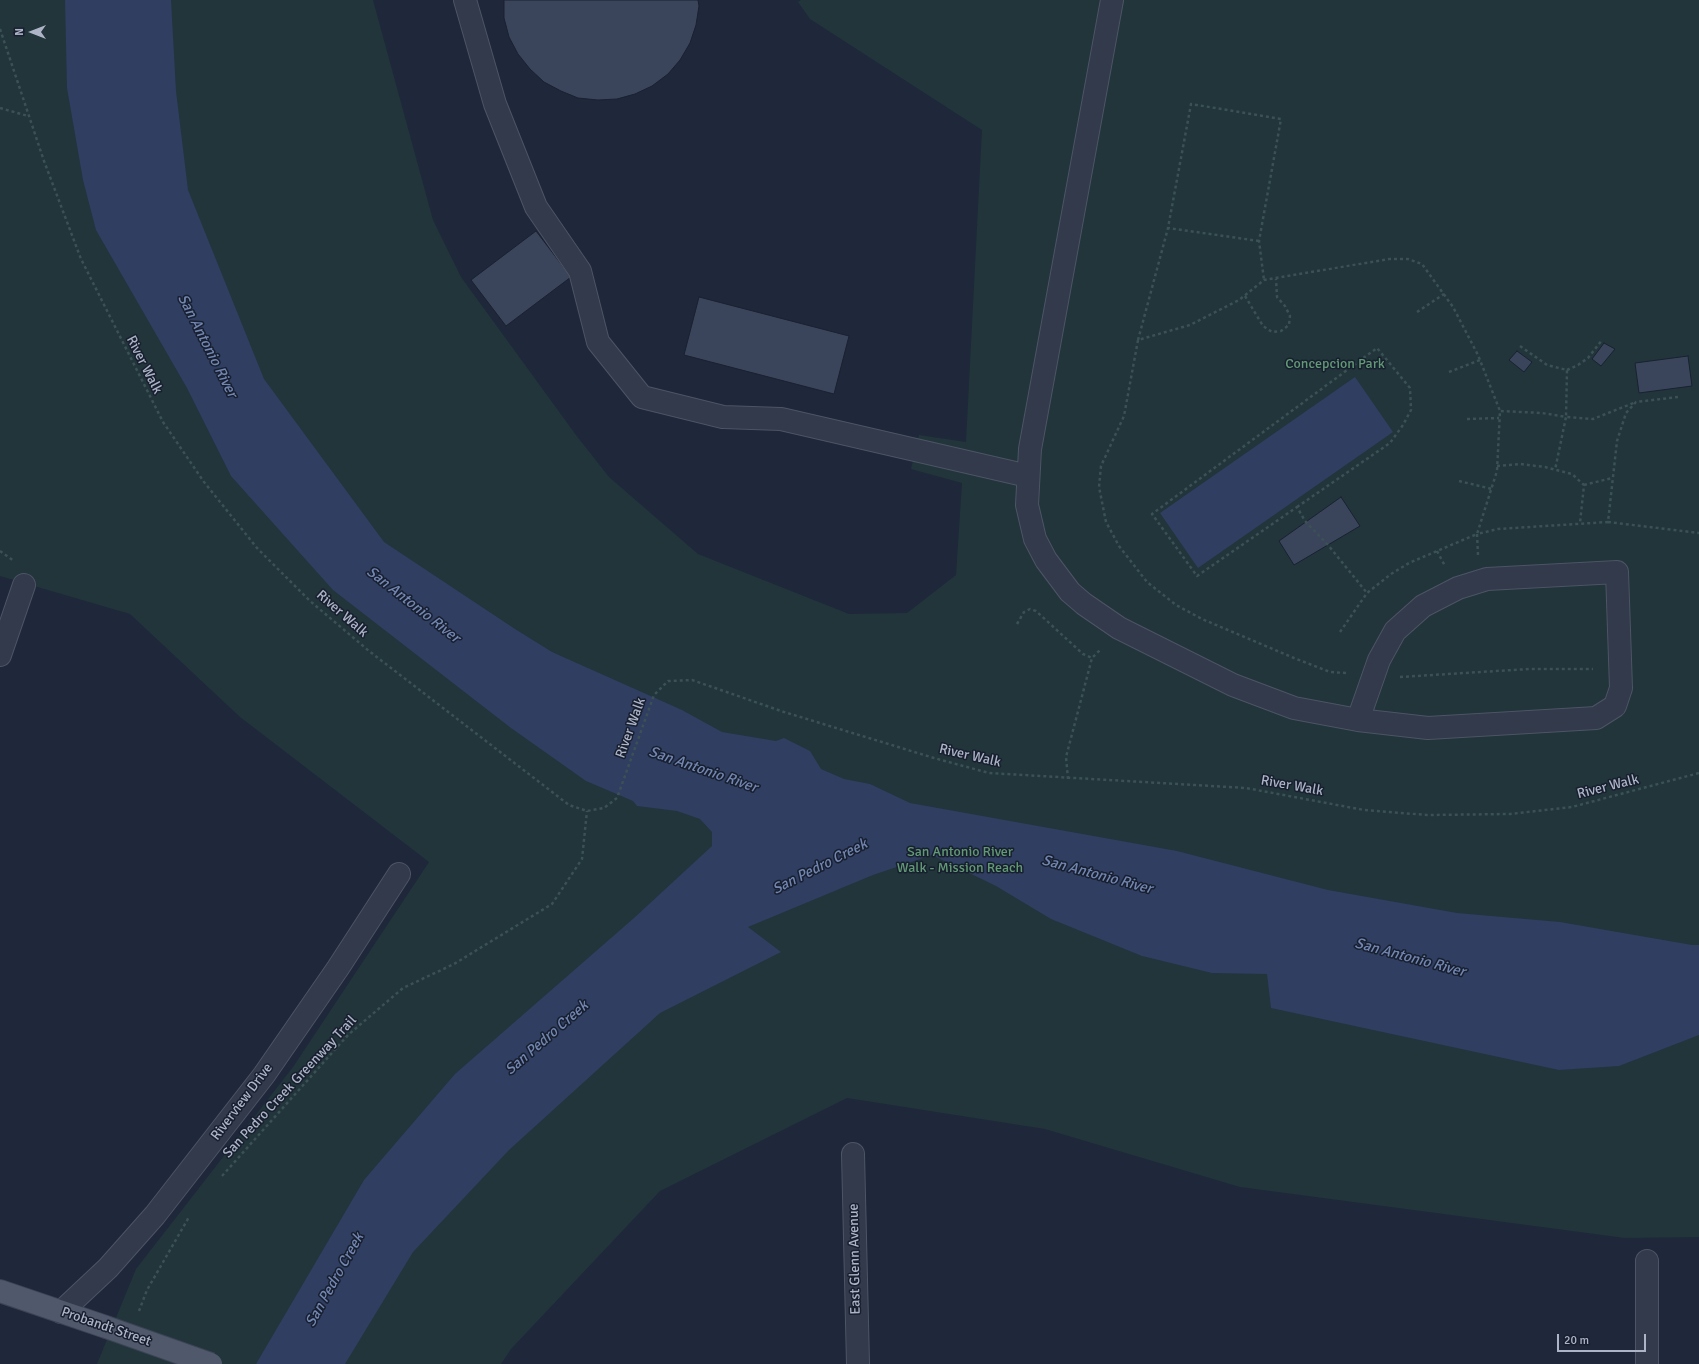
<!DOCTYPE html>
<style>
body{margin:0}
#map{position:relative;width:1699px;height:1364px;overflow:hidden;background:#1f273a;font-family:Signika,sans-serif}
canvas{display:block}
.north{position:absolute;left:12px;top:12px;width:40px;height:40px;-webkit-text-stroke:3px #181f2f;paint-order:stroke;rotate:270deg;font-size:11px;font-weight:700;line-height:16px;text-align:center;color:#adb4c7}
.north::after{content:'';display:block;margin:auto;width:14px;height:18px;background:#adb4c7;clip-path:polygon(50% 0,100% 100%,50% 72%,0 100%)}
.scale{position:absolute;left:1557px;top:1334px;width:89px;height:18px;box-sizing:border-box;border:2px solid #adb4c7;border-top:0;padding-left:5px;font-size:12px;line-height:14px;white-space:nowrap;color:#adb4c7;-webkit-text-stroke:3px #181f2f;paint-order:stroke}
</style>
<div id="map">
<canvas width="1699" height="1364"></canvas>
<div class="north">N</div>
<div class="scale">20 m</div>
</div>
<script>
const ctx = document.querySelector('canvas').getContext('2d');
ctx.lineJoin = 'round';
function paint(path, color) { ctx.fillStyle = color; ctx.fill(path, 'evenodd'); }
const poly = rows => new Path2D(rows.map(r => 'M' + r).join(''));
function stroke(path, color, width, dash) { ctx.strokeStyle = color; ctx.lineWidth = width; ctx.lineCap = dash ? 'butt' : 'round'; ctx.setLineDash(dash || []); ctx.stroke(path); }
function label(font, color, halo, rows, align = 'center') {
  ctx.font = font + ' Signika,sans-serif'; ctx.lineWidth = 3; ctx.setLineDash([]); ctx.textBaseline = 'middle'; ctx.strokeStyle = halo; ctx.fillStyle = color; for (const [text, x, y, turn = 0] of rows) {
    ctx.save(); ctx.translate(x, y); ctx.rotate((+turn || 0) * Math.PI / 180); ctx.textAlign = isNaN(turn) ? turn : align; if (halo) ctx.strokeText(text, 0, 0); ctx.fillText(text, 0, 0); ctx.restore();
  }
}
const green = poly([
 [0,0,373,0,433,220,461,277,576,435,609,477,698,554,849,614,907,613,956,575,962,483,911,469,919,435,966,442,982,130,810,19,798,2,801,0,1699,0,1699,1237,1625,1238,1240,1187,1045,1129,847,1098,660,1191,511,1349,501,1364,97,1364,136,1269,293,1067,429,862,240,717,130,614,0,576]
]);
const water = poly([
 [65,0,171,0,176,91,188,190,264,379,384,542,515,629,552,652,682,710,722,732,776,741,784,738,810,751,821,769,844,779,870,784,910,803,1177,851,1328,890,1457,913,1560,922,1692,945,1699,945,1699,1035,1619,1066,1559,1070,1271,1008,1267,974,1212,973,1142,956,1051,919,996,886,932,855,873,875,748,927,781,952,660,1013,509,1150,413,1252,345,1364,256,1364,364,1180,455,1074,634,918,712,846,712,832,700,819,677,811,637,806,633,801,586,781,511,728,333,590,231,476,187,388,96,230,83,180,67,88],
 [1355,377,1393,432,1198,568,1160,513]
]);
const building = poly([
 [504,0,698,0,699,6,696,25,690,43,680,60,668,74,652,86,635,94,617,99,598,100,578,98,561,91,544,82,530,69,518,54,509,37,504,18,504,0],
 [536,231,571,277,506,326,471,280,536,231],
 [699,297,849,336,834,394,684,355,699,297],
 [1604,343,1615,349,1601,366,1592,359,1604,343],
 [1517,351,1532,362,1524,372,1509,360,1517,351],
 [1688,356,1692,386,1639,393,1635,363,1688,356],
 [1341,497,1360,526,1294,565,1279,541,1341,497]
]);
const path = poly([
 [0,29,44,161,81,259,163,422,204,482,257,548,310,601,369,651,569,805,587,811,604,808,617,798,654,695,668,681,692,680,784,712,934,758,989,773,1246,788,1364,810,1427,815,1510,814,1572,807,1699,773],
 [0,108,28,116],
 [1259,241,1168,228,1191,104,1281,119,1259,241,1264,280],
 [1245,296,1263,326,1272,332,1281,331,1289,325,1290,316,1285,306,1277,297,1276,279],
 [1417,312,1444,294],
 [1138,340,1168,228],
 [1520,346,1547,365,1567,370,1566,417,1593,419,1636,402],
 [1567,370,1578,365,1588,358,1602,340],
 [1449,372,1480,360],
 [1678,397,1636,402,1626,413,1617,441,1608,522,1699,533],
 [1467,419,1499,418],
 [1497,466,1520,464,1545,467,1572,474,1584,485,1580,523],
 [1459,481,1492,489],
 [1584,485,1612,478],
 [1297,507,1390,443,1403,425,1411,410,1410,388,1377,348,1152,514,1197,576,1297,507,1305,521,1328,545,1367,593],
 [0,551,14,561],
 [1437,551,1445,566],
 [1478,555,1477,534,1498,529,1608,522],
 [1017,624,1024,612,1030,609,1036,611,1083,654,1092,658,1101,649],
 [1340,632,1367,593,1391,574,1409,563,1477,534,1497,471,1500,411,1542,413,1566,417,1555,470],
 [1346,673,1330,672,1294,658,1202,619,1176,605,1147,582,1119,546,1106,522,1099,487,1101,466,1124,416,1138,340,1190,325,1239,300,1264,280,1389,259,1408,259,1422,264,1453,307,1478,355,1500,411],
 [1400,677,1529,669,1593,669],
 [1068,779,1066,757,1092,658],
 [222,1176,348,1035,403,988,454,964,552,904,582,859,587,811],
 [139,1311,147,1290,189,1217]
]);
const minor = poly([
 [465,0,495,104,536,207,580,271,598,342,642,397,723,417,781,419,1028,476],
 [1112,0,1030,449,1027,505,1035,539,1046,560,1070,592,1084,604,1119,628,1233,685,1294,708,1358,720,1428,728,1596,718,1615,706,1621,688,1617,572,1487,579,1458,588,1423,606,1395,631,1379,660,1358,720],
 [0,655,24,585],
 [853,1154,858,1364],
 [61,1312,108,1268,155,1215,264,1075,338,968,399,874],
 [1647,1364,1647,1261]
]);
const major = poly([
 [0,1291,106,1327]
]);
const majorBridge = poly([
 [106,1327,211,1364]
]);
const parkNames = [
 ["Concepcion Park",1335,364],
 ["San Antonio River",960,852],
 ["Walk - Mission Reach",960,868]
];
const streetNames = [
 ["River Walk",144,365,63],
 ["River Walk",342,614,41],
 ["River Walk",631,728,-70],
 ["River Walk",970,756,13],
 ["River Walk",1292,786,10],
 ["River Walk",1608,787,-14],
 ["San Pedro Creek Greenway Trail",290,1087,-47],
 ["Riverview Drive",242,1102,-53],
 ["East Glenn Avenue",855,1259,-91],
 ["Probandt Street",106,1327,19]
];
const waterNames = [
 ["San Antonio River",207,346,63],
 ["San Antonio River",413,605,38],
 ["San Antonio River",703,770,19],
 ["San Pedro Creek",820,867,-27],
 ["San Antonio River",1097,875,15],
 ["San Antonio River",1410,958,15],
 ["San Pedro Creek",547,1038,-41],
 ["San Pedro Creek",335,1280,-61]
];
paint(green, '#21353b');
paint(water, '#2f3e61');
paint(building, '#3a455b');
stroke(building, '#1a2131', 1);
stroke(minor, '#4d5465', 24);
stroke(major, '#3c4354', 24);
stroke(path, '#3b5156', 2.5, [3, 3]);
stroke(minor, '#323a4b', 22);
stroke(major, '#50586b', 22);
stroke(majorBridge, '#3c4354', 24, []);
stroke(majorBridge, '#50586b', 22);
label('14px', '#629a75', '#181f2f', parkNames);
label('14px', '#adb4c7', '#181f2f', streetNames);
label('italic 15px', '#7286b2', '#181f2f', waterNames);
</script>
